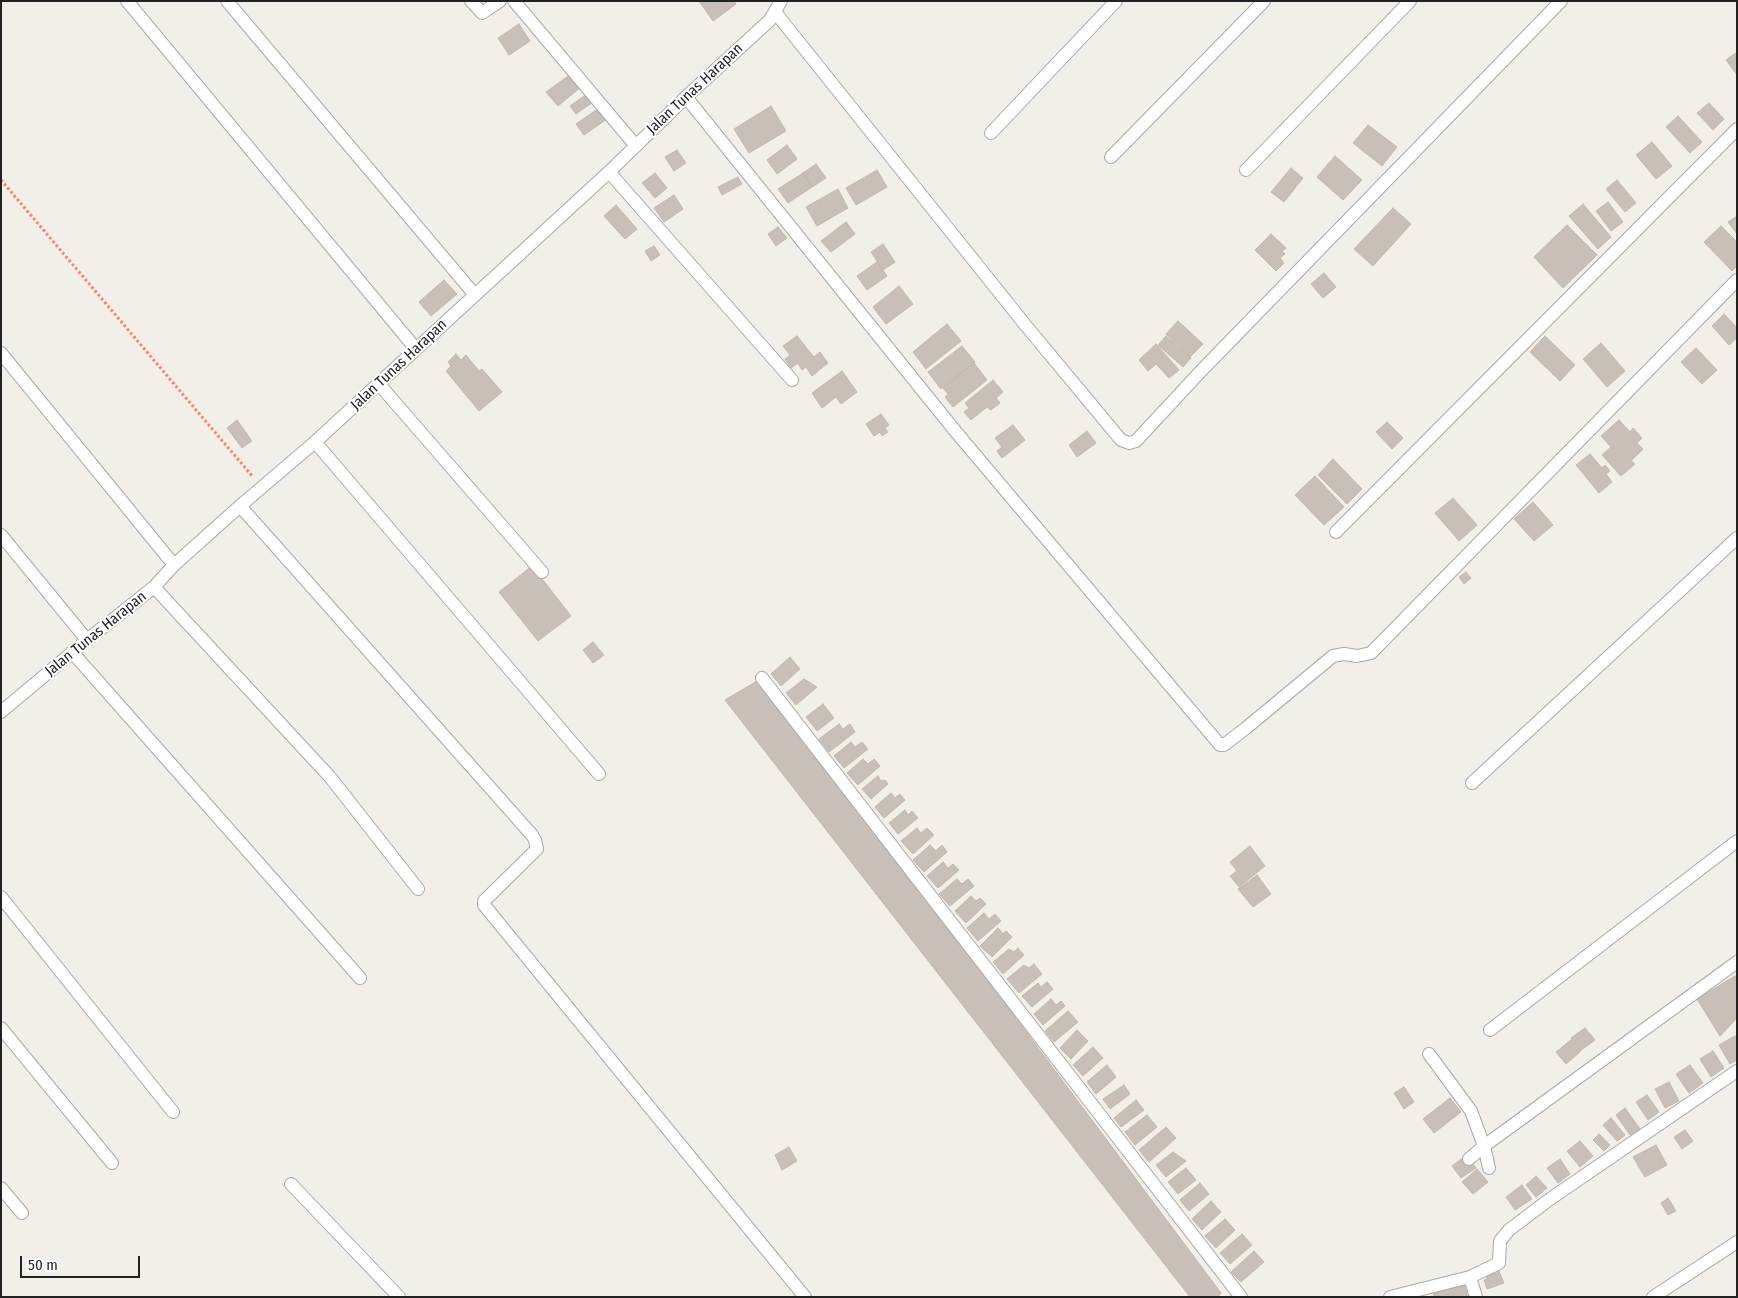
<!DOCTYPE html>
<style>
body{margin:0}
#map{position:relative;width:1738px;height:1298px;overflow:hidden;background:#f2efe9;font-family:"Fira Sans Condensed",sans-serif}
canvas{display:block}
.frame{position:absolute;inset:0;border:2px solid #222;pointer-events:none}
.scale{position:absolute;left:20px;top:1256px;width:120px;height:22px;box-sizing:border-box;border:2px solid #222;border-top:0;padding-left:6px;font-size:15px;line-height:18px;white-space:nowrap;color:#222;-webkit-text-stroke:4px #fff;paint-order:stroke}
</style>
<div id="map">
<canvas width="1738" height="1298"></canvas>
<div class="frame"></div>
<div class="scale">50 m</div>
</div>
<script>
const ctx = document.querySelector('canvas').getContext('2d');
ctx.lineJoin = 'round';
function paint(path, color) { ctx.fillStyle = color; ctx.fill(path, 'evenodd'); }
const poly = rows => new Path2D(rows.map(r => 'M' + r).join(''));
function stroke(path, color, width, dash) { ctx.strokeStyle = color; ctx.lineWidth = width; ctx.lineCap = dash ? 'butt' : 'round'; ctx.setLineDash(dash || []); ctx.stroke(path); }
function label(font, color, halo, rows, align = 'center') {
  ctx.font = font + ' "Fira Sans Condensed",sans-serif'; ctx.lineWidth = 4; ctx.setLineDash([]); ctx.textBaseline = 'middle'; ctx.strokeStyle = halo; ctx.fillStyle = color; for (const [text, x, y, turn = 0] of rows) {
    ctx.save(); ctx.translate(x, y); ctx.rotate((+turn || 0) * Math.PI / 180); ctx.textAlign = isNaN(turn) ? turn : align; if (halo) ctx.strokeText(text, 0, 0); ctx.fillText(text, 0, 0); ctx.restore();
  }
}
const building = poly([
 [699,1,734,1,736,4,713,21,699,1],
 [519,24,530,41,509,55,498,38,519,24],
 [1737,52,1737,75,1726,60,1737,52],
 [571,74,582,86,558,106,546,92,571,74],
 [590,92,596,100,576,114,570,106,590,92],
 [1709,103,1724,119,1713,130,1697,113,1709,103],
 [771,106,786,131,749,153,734,129,771,106],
 [599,108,607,119,584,135,576,124,599,108],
 [1678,116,1702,142,1690,153,1666,127,1678,116],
 [1368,125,1397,147,1382,166,1353,143,1368,125],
 [1652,142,1672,166,1656,179,1636,155,1652,142],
 [787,145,797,159,777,174,767,160,787,145],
 [677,150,686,163,674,171,665,157,677,150],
 [1335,156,1362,180,1343,200,1317,177,1335,156],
 [816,164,826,178,812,187,803,173,816,164],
 [1291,168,1303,178,1284,202,1271,192,1291,168],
 [877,170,887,187,856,205,846,188,877,170],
 [655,173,667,188,655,198,642,183,655,173],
 [803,173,812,187,788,203,778,189,803,173],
 [738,177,742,184,722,195,718,187,738,177],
 [1617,180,1636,203,1625,212,1606,189,1617,180],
 [838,189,848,208,817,226,806,207,838,189],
 [674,195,683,209,664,222,654,208,674,195],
 [1608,202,1623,222,1611,231,1596,211,1608,202],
 [1583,204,1611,237,1598,249,1569,216,1583,204],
 [616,205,637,229,625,239,604,216,616,205],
 [1393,208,1411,224,1373,266,1354,249,1393,208],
 [1737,216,1737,234,1728,222,1737,216],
 [846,222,855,234,831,252,821,241,846,222],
 [1567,225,1597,255,1563,288,1534,257,1567,225],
 [1721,226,1737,242,1737,266,1732,271,1704,242,1721,226],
 [778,227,787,238,776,246,768,234,778,227],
 [1271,234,1286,248,1282,251,1285,254,1280,258,1284,263,1276,271,1255,250,1271,234],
 [883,244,895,262,883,270,871,252,883,244],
 [654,246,660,255,651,261,645,251,654,246],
 [877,262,887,276,867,290,857,276,877,262],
 [1324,273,1336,287,1323,298,1311,284,1324,273],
 [444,280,457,294,431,316,419,302,444,280],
 [899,286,913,304,886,324,873,307,899,286],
 [1724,314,1737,328,1737,338,1729,345,1712,326,1724,314],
 [1178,321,1203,344,1190,357,1166,334,1178,321],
 [947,324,961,341,926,369,913,352,947,324],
 [797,336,814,357,820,352,828,363,812,376,806,367,802,370,798,363,791,368,785,359,790,355,783,346,797,336],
 [1166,336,1191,358,1183,367,1158,345,1166,336],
 [1545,336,1575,365,1560,381,1530,352,1545,336],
 [1601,343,1625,371,1607,387,1583,359,1601,343],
 [1156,344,1179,370,1169,378,1156,364,1148,371,1139,360,1156,344],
 [962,346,975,362,941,389,928,372,962,346],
 [1696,348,1717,370,1702,384,1681,362,1696,348],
 [456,354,461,360,466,355,479,371,482,369,502,392,479,411,446,371,451,366,448,362,456,354],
 [974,363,987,380,953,407,945,397,948,394,943,388,974,363],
 [842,371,857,392,841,404,836,397,822,408,812,393,842,371],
 [993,380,1003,392,996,398,1000,403,991,410,987,407,971,420,964,412,969,408,965,403,993,380],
 [881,414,889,425,885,428,888,432,882,436,880,432,874,436,866,424,881,414],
 [237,420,252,441,242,448,227,428,237,420],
 [1619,420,1630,432,1633,428,1642,438,1637,443,1643,449,1631,461,1635,464,1621,476,1602,455,1611,447,1601,436,1619,420],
 [1387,422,1403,438,1392,449,1376,432,1387,422],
 [1013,425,1025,440,1002,458,997,451,1002,447,995,438,1013,425],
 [1087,431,1096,443,1077,457,1069,445,1087,431],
 [1590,454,1602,468,1605,465,1610,471,1606,474,1612,482,1599,493,1576,465,1590,454],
 [1333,459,1362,489,1347,504,1318,475,1333,459],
 [1315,476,1344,507,1324,525,1295,495,1315,476],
 [1453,498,1477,525,1459,541,1435,513,1453,498],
 [1533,502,1553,525,1534,541,1514,519,1533,502],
 [532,566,571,616,538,641,499,592,532,566],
 [1466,572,1471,578,1464,584,1459,577,1466,572],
 [593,642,604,655,593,663,583,650,593,642],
 [790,657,800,669,781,686,771,674,790,657],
 [762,678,1221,1293,1218,1297,1190,1297,725,700,762,678],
 [804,679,817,687,796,705,786,693,804,679],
 [823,704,834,718,817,731,806,717,823,704],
 [839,724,843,729,850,724,855,732,829,752,819,739,839,724],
 [851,742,855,747,862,742,868,749,844,768,834,756,851,742],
 [863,759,868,764,874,759,880,766,858,785,847,773,863,759],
 [878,776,881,781,885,780,888,784,871,799,862,789,878,776],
 [891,793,895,798,900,794,905,800,884,818,875,807,891,793],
 [905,810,908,815,912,811,918,818,898,834,889,823,905,810],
 [917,828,921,833,927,828,934,835,913,854,901,841,917,828],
 [930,845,936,851,942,845,947,852,924,872,913,860,930,845],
 [1250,846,1265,866,1239,887,1230,876,1237,871,1230,862,1250,846],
 [943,862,948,868,953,864,959,870,938,888,927,876,943,862],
 [1257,875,1271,894,1253,907,1238,889,1257,875],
 [957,879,962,884,968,879,974,886,950,906,939,894,957,879],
 [971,896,976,901,980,898,986,904,966,923,955,911,971,896],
 [984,913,989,919,995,914,1001,921,978,941,967,928,984,913],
 [998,928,1003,934,1006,931,1012,937,992,957,980,946,998,928],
 [1018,948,1024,955,1003,974,993,962,1009,949,1014,952,1018,948],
 [1034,964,1042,974,1019,993,1007,979,1024,965,1029,968,1034,964],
 [1735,976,1737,980,1737,1018,1720,1036,1697,999,1735,976],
 [1047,982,1053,989,1032,1007,1022,996,1038,983,1041,987,1047,982],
 [1051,999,1056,1005,1061,1001,1065,1006,1043,1025,1034,1014,1051,999],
 [1068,1011,1078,1022,1054,1042,1045,1031,1068,1011],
 [1585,1028,1595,1040,1580,1051,1571,1038,1585,1028],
 [1077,1030,1088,1041,1071,1059,1060,1048,1077,1030],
 [1735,1036,1737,1039,1737,1060,1730,1064,1719,1045,1735,1036],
 [1571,1040,1580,1052,1566,1064,1556,1052,1571,1040],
 [1093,1047,1103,1058,1083,1076,1073,1065,1093,1047],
 [1713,1051,1724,1068,1711,1077,1700,1059,1713,1051],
 [1107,1065,1116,1077,1096,1094,1087,1082,1107,1065],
 [1690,1065,1703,1083,1689,1093,1676,1074,1690,1065],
 [1669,1082,1679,1101,1665,1108,1655,1089,1669,1082],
 [1124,1085,1130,1094,1110,1109,1103,1099,1124,1085],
 [1404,1087,1414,1102,1404,1109,1394,1093,1404,1087],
 [1647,1095,1659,1112,1648,1120,1636,1102,1647,1095],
 [1450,1098,1461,1112,1434,1133,1423,1119,1450,1098],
 [1136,1100,1144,1110,1121,1127,1114,1118,1136,1100],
 [1625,1108,1640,1129,1630,1135,1616,1115,1625,1108],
 [1147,1115,1157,1127,1135,1145,1125,1132,1147,1115],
 [1611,1118,1625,1135,1617,1141,1603,1125,1611,1118],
 [1166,1127,1176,1138,1149,1162,1139,1150,1166,1127],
 [1685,1130,1693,1141,1682,1149,1674,1137,1685,1130],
 [1599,1134,1610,1145,1604,1151,1593,1140,1599,1134],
 [1580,1141,1593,1156,1580,1167,1567,1151,1580,1141],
 [1656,1145,1667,1165,1645,1177,1633,1157,1656,1145],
 [789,1147,797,1161,782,1170,775,1155,789,1147],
 [1173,1152,1186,1161,1166,1177,1156,1165,1173,1152],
 [1467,1155,1476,1168,1461,1178,1452,1166,1467,1155],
 [1560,1159,1570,1174,1558,1183,1547,1168,1560,1159],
 [1186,1168,1196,1180,1178,1194,1168,1182,1186,1168],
 [1477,1169,1488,1182,1473,1194,1462,1182,1477,1169],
 [1536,1176,1547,1188,1536,1197,1526,1185,1536,1176],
 [1200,1183,1209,1194,1189,1211,1180,1200,1200,1183],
 [1522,1185,1532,1199,1515,1210,1506,1197,1522,1185],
 [1668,1198,1676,1211,1668,1215,1661,1203,1668,1198],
 [1211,1201,1221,1212,1202,1230,1192,1219,1211,1201],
 [1225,1219,1235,1230,1216,1248,1205,1236,1225,1219],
 [1242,1234,1252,1245,1230,1264,1220,1253,1242,1234],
 [1254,1251,1264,1262,1241,1282,1231,1272,1254,1251],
 [1498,1269,1504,1283,1487,1289,1484,1280,1487,1279,1486,1273,1498,1269],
 [1463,1281,1468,1297,1434,1297,1432,1289,1463,1281]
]);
const path = poly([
 [1,180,253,477]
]);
const minor = poly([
 [127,1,416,349],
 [227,1,475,295],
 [471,1,482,13,500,1],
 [514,1,636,146],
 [775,12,1027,327,1121,440,1129,443,1136,441,1201,371,1561,1],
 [686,97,956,432,1220,745,1224,745,1246,728,1333,656,1344,654,1357,656,1371,653,1737,280],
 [991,133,1116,1],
 [1111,157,1264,1],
 [1246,170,1410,1],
 [609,172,792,380],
 [1,353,174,565],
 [378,383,542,572],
 [315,442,599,774],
 [240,506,532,835,535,840,537,849,484,901,484,905,805,1297],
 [1336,532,1737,129],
 [1,535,87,640],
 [154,587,330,777,418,889],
 [72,652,360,978],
 [762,678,1241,1297],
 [1,712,87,640,154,587,174,565,240,506,315,442,609,172,686,97,770,20,781,1],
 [1472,783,1737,538],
 [1,897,173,1112],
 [1,1028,112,1163],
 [1490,1030,1737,841],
 [1429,1054,1471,1111,1484,1146,1489,1168],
 [1469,1159,1484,1146,1737,962],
 [291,1184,399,1297],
 [1,1188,22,1213],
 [1470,1277,1476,1297],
 [1390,1297,1470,1277,1499,1263,1500,1241,1509,1230,1550,1199,1737,1071],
 [1653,1297,1737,1242]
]);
const streetNames = [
 ["Jalan Tunas Harapan",695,89,-43],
 ["Jalan Tunas Harapan",399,365,-43],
 ["Jalan Tunas Harapan",96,634,-39]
];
paint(building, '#c7bfb8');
stroke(building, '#c4b6ab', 1);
stroke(minor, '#a9a9a9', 14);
stroke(path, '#fa8072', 3, [2.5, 2.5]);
stroke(minor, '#fff', 12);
label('15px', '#222', '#fff', streetNames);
</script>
